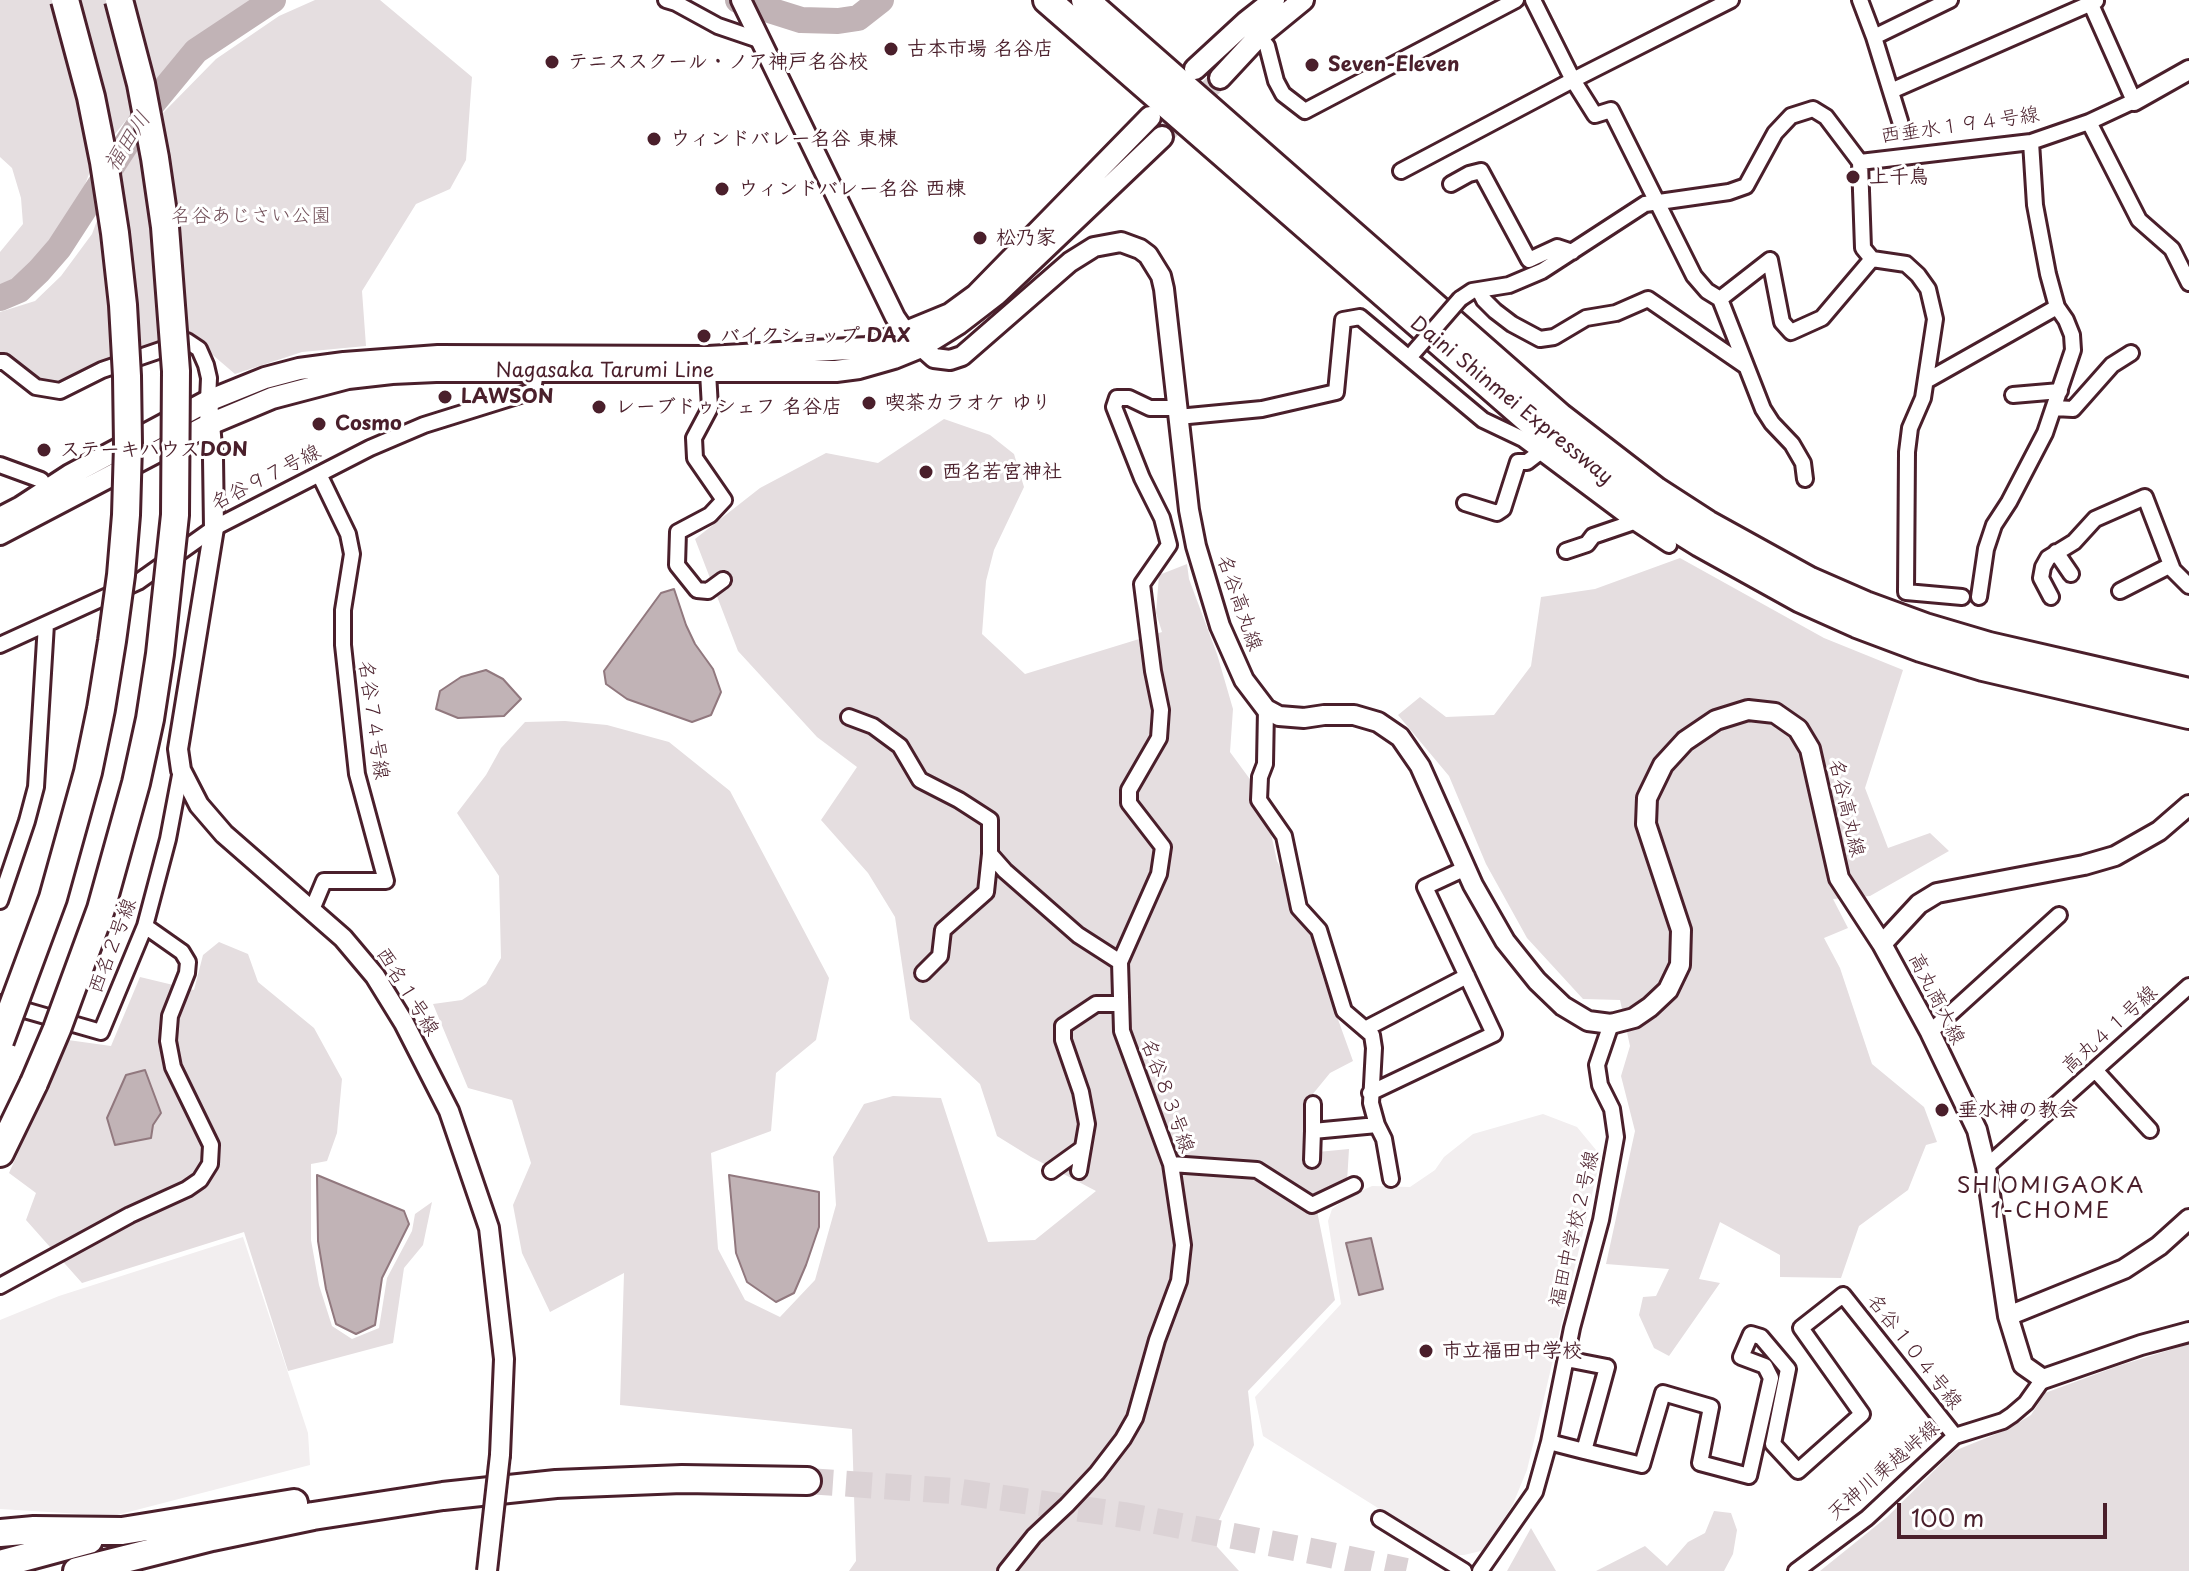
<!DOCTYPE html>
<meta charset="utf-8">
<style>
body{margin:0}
#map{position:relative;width:2189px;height:1571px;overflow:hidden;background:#fff;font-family:"Playpen Sans",sans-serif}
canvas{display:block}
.scale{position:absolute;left:1897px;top:1503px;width:210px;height:36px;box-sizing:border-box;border:4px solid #4a1f2b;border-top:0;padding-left:10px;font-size:24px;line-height:28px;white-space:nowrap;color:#4a1f2b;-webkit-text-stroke:6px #fff;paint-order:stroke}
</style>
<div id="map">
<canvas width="2189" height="1571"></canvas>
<div class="scale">100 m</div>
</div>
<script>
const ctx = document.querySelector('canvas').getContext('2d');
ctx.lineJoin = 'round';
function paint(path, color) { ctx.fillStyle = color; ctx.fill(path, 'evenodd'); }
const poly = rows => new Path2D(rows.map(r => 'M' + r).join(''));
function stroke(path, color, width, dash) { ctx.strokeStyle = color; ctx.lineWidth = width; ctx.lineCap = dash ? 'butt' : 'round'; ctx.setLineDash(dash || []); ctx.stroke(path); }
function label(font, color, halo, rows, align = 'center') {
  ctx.font = font + ' "Playpen Sans","Klee One",sans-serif'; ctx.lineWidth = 6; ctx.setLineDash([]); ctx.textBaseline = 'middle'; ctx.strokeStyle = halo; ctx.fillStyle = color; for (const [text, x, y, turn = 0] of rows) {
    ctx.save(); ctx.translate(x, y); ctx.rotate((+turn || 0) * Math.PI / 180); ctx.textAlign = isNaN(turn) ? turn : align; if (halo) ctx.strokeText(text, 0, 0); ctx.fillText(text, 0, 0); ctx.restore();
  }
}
const built = poly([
 [1543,1114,1577,1127,1601,1156,1527,1470,1513,1504,1485,1550,1464,1555,1453,1555,1263,1436,1255,1397,1341,1304,1328,1221,1332,1209,1350,1196,1372,1186,1410,1187,1435,1170,1444,1157,1473,1134],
 [243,1237,308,1433,310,1465,113,1516,0,1509,0,1320,59,1296]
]);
const green = poly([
 [0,0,251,0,180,56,163,74,107,144,89,174,80,198,56,238,36,267,16,282,0,286,0,252,23,224,21,198,12,168,0,157],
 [315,0,380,0,472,77,466,160,450,189,416,204,362,291,366,346,302,352,235,374,187,333,99,363,53,385,40,383,0,357,0,312,35,301,61,276,92,234,107,194,132,152,161,115,216,59,279,16],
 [944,419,990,435,1014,454,1024,487,994,550,986,581,982,634,1025,674,1162,632,1156,613,1159,575,1187,564,1189,579,1217,654,1233,709,1230,752,1263,797,1277,861,1312,930,1322,975,1353,1061,1330,1073,1303,1106,1307,1153,1349,1149,1347,1182,1314,1196,1335,1300,1248,1391,1254,1445,1210,1539,1239,1571,849,1571,856,1561,852,1429,620,1405,624,1273,550,1312,522,1253,513,1205,531,1163,512,1100,468,1088,433,1004,462,1000,486,984,501,958,499,876,457,813,486,775,501,748,525,722,565,721,607,725,669,742,730,791,829,978,816,1040,776,1073,771,1131,711,1153,718,1249,745,1300,780,1317,815,1280,836,1205,833,1157,864,1104,893,1096,941,1098,988,1242,1035,1240,1096,1191,1031,1157,997,1136,980,1084,910,1019,895,917,868,873,821,820,857,767,817,737,738,651,695,539,760,488,826,453,878,463],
 [1680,558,1824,638,1903,670,1865,788,1888,848,1930,833,1949,851,1870,896,1833,899,1848,928,1824,938,1840,968,1872,1064,1924,1107,1937,1142,1926,1145,1908,1190,1859,1226,1841,1278,1780,1277,1780,1255,1720,1222,1699,1279,1720,1283,1669,1356,1654,1348,1639,1315,1643,1297,1656,1296,1669,1269,1606,1264,1635,1131,1621,1076,1630,1046,1620,1000,1583,999,1527,938,1486,864,1449,776,1398,715,1420,697,1446,717,1494,715,1531,666,1541,597,1595,589],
 [219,942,248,954,258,982,314,1028,342,1079,337,1133,327,1161,311,1164,311,1240,319,1285,332,1326,352,1339,379,1328,387,1278,412,1231,415,1214,432,1202,423,1245,404,1268,393,1343,288,1371,244,1232,82,1283,26,1220,36,1193,9,1173,68,1040,111,1046,140,977,194,990,203,955],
 [2189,1344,2189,1571,1820,1571,1887,1517,1954,1451,2006,1430,2031,1415,2045,1393,2118,1366],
 [1714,1511,1731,1513,1737,1530,1733,1554,1724,1571,1596,1571,1645,1546,1667,1566,1688,1542,1705,1533],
 [1531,1528,1556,1571,1507,1571]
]);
const water = poly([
 [674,589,686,625,695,644,713,669,721,692,711,715,692,722,627,699,606,684,604,671,661,593,674,589],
 [486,670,503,679,521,699,504,716,458,718,436,709,440,691,461,677,486,670],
 [145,1070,161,1113,153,1125,151,1138,115,1145,107,1118,126,1075,145,1070],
 [317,1175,404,1211,409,1224,382,1278,375,1325,356,1334,336,1324,326,1289,318,1241,317,1175],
 [729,1175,819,1192,819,1227,806,1265,794,1293,776,1302,747,1282,736,1253,729,1175],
 [1371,1238,1383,1289,1359,1295,1346,1243,1371,1238]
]);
const river = poly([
 [738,0,801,20,838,21,858,18,881,0],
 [0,298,19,290,39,271,59,248,153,103,196,51,273,0]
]);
const secondaryTunnel = poly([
 [1162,137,1220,78]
]);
const motorwayTunnel = poly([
 [807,1481,954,1491,1124,1515,1321,1553,1406,1571]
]);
const minor = poly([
 [666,0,676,3,718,26,762,41],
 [1533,0,1573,80,1595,115,1611,110,1694,276,1707,291,1720,299,1763,409,1772,423,1792,444,1803,463,1805,479],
 [1860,0,1874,37,1900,121],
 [1259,36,1267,46,1276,81,1283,94,1305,111,1516,0],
 [1874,37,1950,0],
 [1891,91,2096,1],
 [2089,122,2139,220,2172,249,2189,283],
 [1860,162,1863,248,1872,259,1906,264,1918,275,1928,289,1935,319,1923,398,1910,428,1907,452,1906,592,1962,597],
 [1860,162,2031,142,2089,122,2134,101,2089,0],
 [1401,171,1573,80,1731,0],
 [1451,184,1469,174,1481,171,1529,260,1557,247,1572,252],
 [1479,290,1484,300,1495,311,1512,324,1540,339,1554,337,1586,318,1616,313,1648,299,1744,365],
 [1460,299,1472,291,1509,285,1542,271,1645,204,1729,192,1746,186,1775,133,1791,116,1813,109,1826,117,1860,162],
 [1720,299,1770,260,1782,322,1791,332,1822,318,1872,259],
 [0,362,4,362,36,387,60,391,102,370,187,341,199,349,206,365,209,378,208,401],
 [708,372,710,408,694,438,695,458,724,500,710,515,678,532,677,565,697,590,708,591,723,580],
 [1926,381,2057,307],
 [2013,395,2060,391],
 [2054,408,2073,409,2112,365,2131,353],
 [1178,417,1262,409,1336,392,1343,320,1360,317,1483,420,1523,439,1634,522,1669,545],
 [0,465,41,480,52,498],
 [1465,503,1497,513,1503,509,1518,462,1527,462,1540,452],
 [1566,551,1587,544,1593,536,1634,522],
 [2056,552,2071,574],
 [2120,591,2171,565],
 [1979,597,1986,549,1994,525,2009,502,2045,433,2073,350,2072,335,2066,320,2057,307,2048,274,2035,205,2031,142],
 [2051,597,2041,578,2043,567,2048,558,2074,542,2095,519,2145,497,2173,570,2189,586],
 [0,645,138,582,214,528,370,448,424,425,533,391,537,365],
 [1266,709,1265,764,1260,777,1259,800,1284,836,1299,908,1319,930,1344,1011,1372,1035,1374,1048,1371,1103,1377,1125,1384,1139,1391,1179],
 [849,717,873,726,900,746,920,780,959,800,990,820,990,854,1005,871,1078,935,1120,962,1122,1031,1171,1164,1183,1245,1179,1281,1157,1340,1135,1418,1123,1439,1097,1473,1067,1505,1034,1536,1006,1571],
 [0,901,27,821,36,787,46,624],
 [311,912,324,881,386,881,357,774,343,645,343,610,352,554,348,534,319,474],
 [1120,962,1159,874,1163,847,1129,803,1129,790,1159,738,1161,710,1153,671,1142,584,1169,545,1162,518,1142,478,1114,407,1117,398,1129,398,1150,408,1176,408],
 [923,973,940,956,943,930,986,892,990,854],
 [0,1003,101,1032,145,926,168,839,181,770],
 [1365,1029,1467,976],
 [1930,1032,2059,915],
 [2095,1070,2150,1130],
 [1370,1093,1494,1034,1425,887,1466,868],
 [1313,1104,1313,1131,1377,1125],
 [1312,1160,1313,1131],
 [1171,1164,1257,1170,1312,1205,1354,1185],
 [1986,1167,2189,986],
 [1051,1171,1083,1148],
 [1079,1171,1087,1124,1081,1092,1063,1040,1063,1026,1096,1004,1121,1004],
 [0,1286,130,1215,187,1189,200,1180,210,1164,211,1145,173,1067,168,1041,170,1016,187,973,188,962,182,952,145,926],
 [1549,1442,1584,1451,1607,1367,1566,1359],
 [1584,1451,1642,1465,1663,1393,1711,1407,1700,1463,1749,1476,1771,1378,1765,1366,1741,1357,1751,1334,1761,1337,1788,1369,1773,1444,1798,1471,1862,1414,1801,1328,1843,1295,1955,1436],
 [1380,1519,1464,1571],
 [1480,1571,1535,1492,1549,1442,1572,1328,1601,1220,1616,1137,1612,1109,1600,1085,1597,1065,1611,1024],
 [1796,1571,1867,1518,1955,1436,2003,1421,2012,1415,2026,1403,2043,1379]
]);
const tertiary = poly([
 [741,0,895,317,906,333,934,358,950,360,962,356,1070,262,1094,247,1121,242,1140,249,1148,255,1161,276,1164,289,1189,510,1196,546,1220,626,1244,680,1266,709,1279,716,1304,718,1324,715,1354,715,1378,722,1400,737,1420,766,1473,885,1505,941,1537,981,1563,1006,1588,1021,1611,1024,1634,1018,1650,1007,1668,990,1680,965,1681,930,1646,824,1647,798,1663,765,1685,741,1716,720,1748,710,1775,713,1798,729,1810,749,1839,878,1882,944,1930,1032,1977,1130,1986,1167,2008,1316,2023,1365,2043,1379,2141,1345,2189,1332],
 [2134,101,2189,70],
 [208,401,213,458,214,528,178,749,181,770,199,805,224,834,343,938,375,976,404,1023,449,1111,489,1228,504,1359,500,1455],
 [1882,944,1919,904,1937,893,2084,865,2115,856,2159,831,2189,805],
 [2008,1316,2124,1269,2159,1246,2189,1219]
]);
const secondary = poly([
 [1195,69,1246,22,1274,0],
 [1220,78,1259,36,1303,0],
 [0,518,21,507,70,475,208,401,265,378,299,369,344,363,438,356,708,357,867,348,950,314,976,295,1150,117],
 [0,534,210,424,272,398,348,378,392,373,436,371,836,371,859,368,894,358,921,347,958,324,997,294,1162,137]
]);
const motorway = poly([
 [1047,0,1546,435,1647,510,1700,543,1801,599,1857,624,1921,648,1983,667,2189,715],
 [1085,0,1560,417,1656,491,1707,524,1810,581,1865,605,1925,627,1989,646,2189,692],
 [0,1153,34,1083],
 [0,1533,34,1530,122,1531,294,1503],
 [0,1564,89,1540],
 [77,1571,212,1537,313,1516,443,1496,556,1484,682,1479,807,1481]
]);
const minorBridge = poly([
 [1414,352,1460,299]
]);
const tertiaryBridge = poly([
 [487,1571,500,1455]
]);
const motorwayBridge = poly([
 [0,1041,53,898,88,772,101,709,112,641,121,575,126,515,128,445,127,376,123,305,115,233,104,162,91,97,65,0],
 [34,1083,57,1029,101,909,136,783,150,719,160,654,175,515,176,371,165,227,155,158,141,84,119,0]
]);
const markers = [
 [891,49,8,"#4a1f2b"],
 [552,62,8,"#4a1f2b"],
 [1312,65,8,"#4a1f2b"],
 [654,139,8,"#4a1f2b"],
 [1853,177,8,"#4a1f2b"],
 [722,189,8,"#4a1f2b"],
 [980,238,8,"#4a1f2b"],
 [704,336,8,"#4a1f2b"],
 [445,397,8,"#4a1f2b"],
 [869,403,8,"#4a1f2b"],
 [599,407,8,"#4a1f2b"],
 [319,424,8,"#4a1f2b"],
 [44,450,8,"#4a1f2b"],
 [926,472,8,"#4a1f2b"],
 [1942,1110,8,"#4a1f2b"],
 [1426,1351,8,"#4a1f2b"]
];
const poiNames = [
 ["古本市場 名谷店",907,49],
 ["テニススクール・ノア神戸名谷校",568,62],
 ["Seven-Eleven",1328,65],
 ["ウィンドバレー名谷 東棟",670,139],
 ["上千鳥",1869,177],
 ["ウィンドバレー名谷 西棟",738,189],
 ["松乃家",996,238],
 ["バイクショップ DAX",720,336],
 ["LAWSON",461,397],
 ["喫茶カラオケ ゆり",885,403],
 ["レーブドゥシェフ 名谷店",615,407],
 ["Cosmo",335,424],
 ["ステーキハウスDON",60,450],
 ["西名若宮神社",942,472],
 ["垂水神の教会",1958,1110],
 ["市立福田中学校",1442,1351]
];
const streetNames = [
 ["西垂水１９４号線",1960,126,-8],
 ["Nagasaka Tarumi Line",605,371],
 ["Daini Shinmei Expressway",1511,401,39],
 ["名谷９７号線",266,478,-27],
 ["名谷高丸線",1239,603,71],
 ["名谷７４号線",373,720,82],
 ["名谷高丸線",1846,808,77],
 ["西名２号線",113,946,-69],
 ["西名１号線",407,992,58],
 ["高丸商大線",1936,999,63],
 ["高丸４１号線",2110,1030,-42],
 ["名谷８３号線",1167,1096,70],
 ["福田中学校２号線",1575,1229,-77],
 ["名谷１０４号線",1914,1352,52],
 ["天神川乗越峠線",1884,1471,-41]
];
const parkNames = [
 ["名谷あじさい公園",251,216]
];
const waterNames = [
 ["福田川",128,142,-57]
];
const neighbourhoodNames = [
 ["SHIOMIGAOKA",2051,1187],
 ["1-CHOME",2051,1212]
];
paint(built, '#f2eeef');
paint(green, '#e5dee0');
paint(water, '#c1b3b6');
stroke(water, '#91787e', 2);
stroke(river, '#c1b3b6', 26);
stroke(secondaryTunnel, '#dbd2d5', 20, [20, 10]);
stroke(motorwayTunnel, '#dbd2d5', 26, [26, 13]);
stroke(minor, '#4a1f2b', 20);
stroke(tertiary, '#4a1f2b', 24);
stroke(secondary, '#4a1f2b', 26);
stroke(motorway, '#4a1f2b', 32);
stroke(minor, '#fff', 14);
stroke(tertiary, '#fff', 18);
stroke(secondary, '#fff', 20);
stroke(motorway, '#fff', 26);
stroke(minorBridge, '#4a1f2b', 20, []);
stroke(tertiaryBridge, '#4a1f2b', 24, []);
stroke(motorwayBridge, '#4a1f2b', 32, []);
stroke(minorBridge, '#fff', 14);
stroke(tertiaryBridge, '#fff', 18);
stroke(motorwayBridge, '#fff', 26);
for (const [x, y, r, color] of markers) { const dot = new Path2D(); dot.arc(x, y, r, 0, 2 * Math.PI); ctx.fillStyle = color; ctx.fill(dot); stroke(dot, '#fff', 3); }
label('bold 20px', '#4a1f2b', '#fff', poiNames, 'left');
label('20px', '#4a1f2b', '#fff', streetNames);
label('20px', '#714f58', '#fff', parkNames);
label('italic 22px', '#74535c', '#fff', waterNames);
ctx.letterSpacing = '2px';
label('22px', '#4a1f2b', '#fff', neighbourhoodNames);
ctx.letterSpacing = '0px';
</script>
